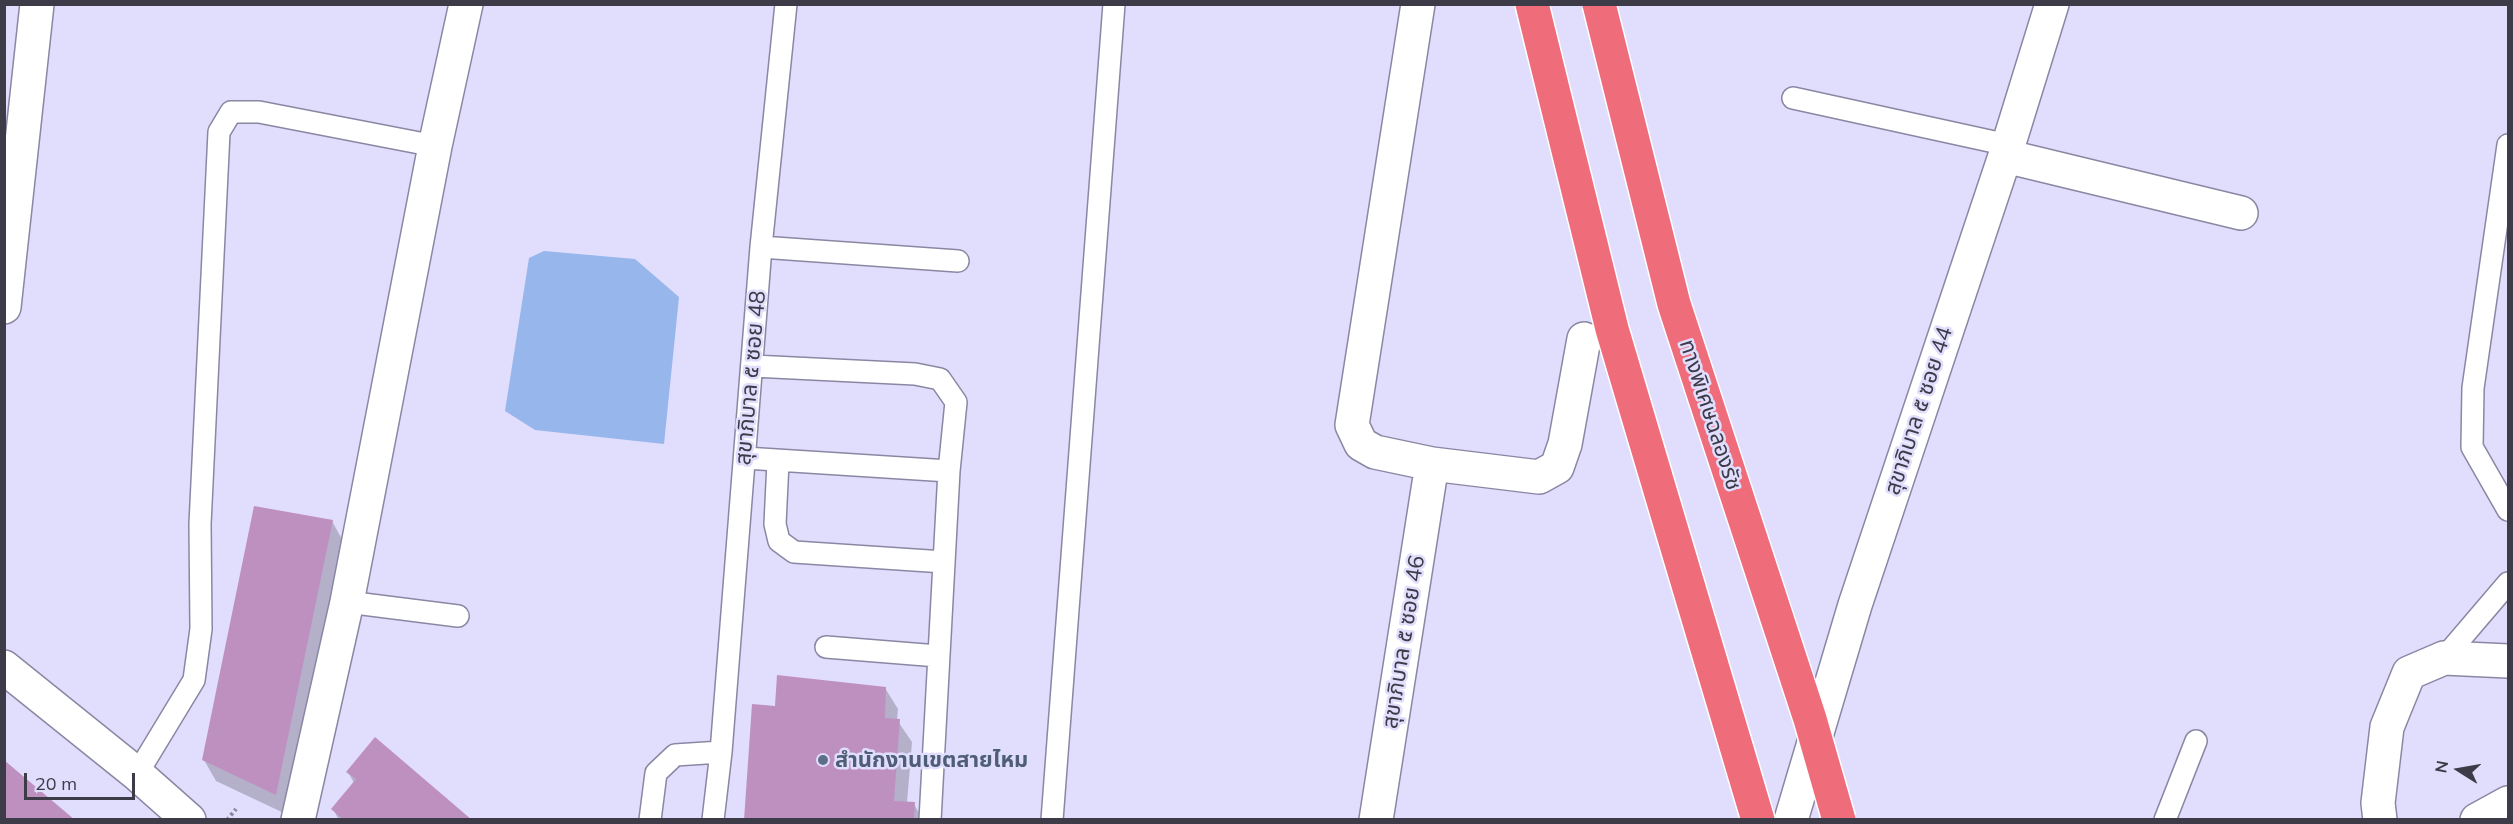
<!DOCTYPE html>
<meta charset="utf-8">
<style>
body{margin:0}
#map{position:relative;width:2513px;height:824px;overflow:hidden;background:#e1ddfd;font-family:Mulish,sans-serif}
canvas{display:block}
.frame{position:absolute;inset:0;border:6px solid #3c3b47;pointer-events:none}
.north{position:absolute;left:2429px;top:740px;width:60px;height:60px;-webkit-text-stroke:4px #e1ddfd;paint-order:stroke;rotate:281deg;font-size:16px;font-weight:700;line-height:24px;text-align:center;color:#3c3b47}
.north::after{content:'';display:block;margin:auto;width:21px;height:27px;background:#3c3b47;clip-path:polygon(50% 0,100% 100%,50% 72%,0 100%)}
.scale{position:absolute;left:24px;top:773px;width:111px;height:27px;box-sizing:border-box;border:3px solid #3c3b47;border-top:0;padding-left:8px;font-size:18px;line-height:21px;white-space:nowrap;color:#3c3b47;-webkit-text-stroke:4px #e1ddfd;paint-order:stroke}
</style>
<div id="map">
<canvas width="2513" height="824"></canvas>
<div class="frame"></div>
<div class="north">N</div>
<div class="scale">20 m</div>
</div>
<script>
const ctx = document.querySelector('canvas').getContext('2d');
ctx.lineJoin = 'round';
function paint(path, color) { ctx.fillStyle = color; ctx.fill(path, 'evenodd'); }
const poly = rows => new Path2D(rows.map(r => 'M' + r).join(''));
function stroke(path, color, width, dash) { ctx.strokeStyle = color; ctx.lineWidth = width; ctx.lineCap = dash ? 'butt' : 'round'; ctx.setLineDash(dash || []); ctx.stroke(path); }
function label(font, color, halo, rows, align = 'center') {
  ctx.font = font + ' Mulish,"Noto Sans Thai",sans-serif'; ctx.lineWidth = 5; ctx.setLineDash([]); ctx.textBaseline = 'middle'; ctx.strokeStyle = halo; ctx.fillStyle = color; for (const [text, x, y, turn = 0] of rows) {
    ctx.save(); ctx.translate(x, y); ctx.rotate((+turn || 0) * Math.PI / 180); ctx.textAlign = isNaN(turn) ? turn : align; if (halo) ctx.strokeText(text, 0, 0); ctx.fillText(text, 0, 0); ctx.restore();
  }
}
const water = poly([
 [544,251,635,259,679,297,664,444,535,430,505,411,529,258]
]);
const shadow = poly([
 [332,521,344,543,288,815,216,781,204,760],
 [885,688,898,709,897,720,912,742,907,803,914,804,923,820,746,820,776,707],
 [348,772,470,820,339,820,333,809,354,783]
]);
const building = poly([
 [254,506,333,520,276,795,202,760],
 [777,675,886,687,885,718,900,719,894,801,915,802,914,820,744,820,752,704,775,706],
 [375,737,472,820,344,820,331,809,356,779,346,772],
 [4,760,75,820,4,820]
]);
const path = poly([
 [227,820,236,809]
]);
const service = poly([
 [1793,98,2008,145],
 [2508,145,2473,388,2472,447,2508,510],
 [761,247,958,261],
 [753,366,915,374,940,379,956,402,949,471,930,820],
 [745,458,949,471],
 [778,462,775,524,779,541,794,552,944,562],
 [347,602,458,616],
 [826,647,938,656],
 [2444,658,2508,583],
 [137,774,194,680,201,629,200,524,219,132,231,112,259,112,435,146],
 [650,820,656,773,675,755,721,752],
 [713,820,721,752,761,247,786,4],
 [1052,820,1114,4],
 [2165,820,2196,741]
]);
const minor = poly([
 [1418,4,1352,425,1361,444,1375,452,1432,464,1539,477,1557,467,1565,444,1584,339],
 [2005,156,2241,213],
 [4,307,37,4],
 [298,820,347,602,435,146,466,4],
 [1376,820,1432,464],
 [1791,820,1855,605,2005,156,2052,4],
 [2380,820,2378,803,2387,727,2409,673,2444,658,2508,661],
 [2477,820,2508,803]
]);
const secondary = poly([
 [4,667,137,774,189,820]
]);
const motorway = poly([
 [1532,4,1612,329,1758,820]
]);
const motorwayBridge = poly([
 [1599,4,1674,304,1810,719,1839,820]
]);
const markers = [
 [823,760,6,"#5c6f8a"]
];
const streetNames = [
 ["สุขาภิบาล ๕ ซอย 48",751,378,-85],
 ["สุขาภิบาล ๕ ซอย 44",1919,411,-72],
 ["ทางพิเศษฉลองรัช",1710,415,72],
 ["สุขาภิบาล ๕ ซอย 46",1404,642,-81]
];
const serviceNames = [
 ["สำนักงานเขตสายไหม",835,760]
];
paint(water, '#97b6eb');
paint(shadow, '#0003');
paint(building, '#be90c0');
stroke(service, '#8a87a3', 24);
stroke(minor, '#8a87a3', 36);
stroke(secondary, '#8a87a3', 36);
stroke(motorway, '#fff', 36);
stroke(path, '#89879c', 4, [3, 3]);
stroke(service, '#fff', 21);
stroke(minor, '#fff', 33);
stroke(secondary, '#fff', 33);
stroke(motorway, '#ef6d7a', 33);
stroke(motorwayBridge, '#fff', 36, []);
stroke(motorwayBridge, '#ef6d7a', 33);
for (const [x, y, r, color] of markers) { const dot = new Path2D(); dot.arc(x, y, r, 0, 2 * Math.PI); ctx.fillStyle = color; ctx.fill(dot); stroke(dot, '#e1ddfd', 2); }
label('22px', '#3c3b47', '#e1ddfd', streetNames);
label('bold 22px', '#4e5e75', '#e1ddfd', serviceNames, 'left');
</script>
